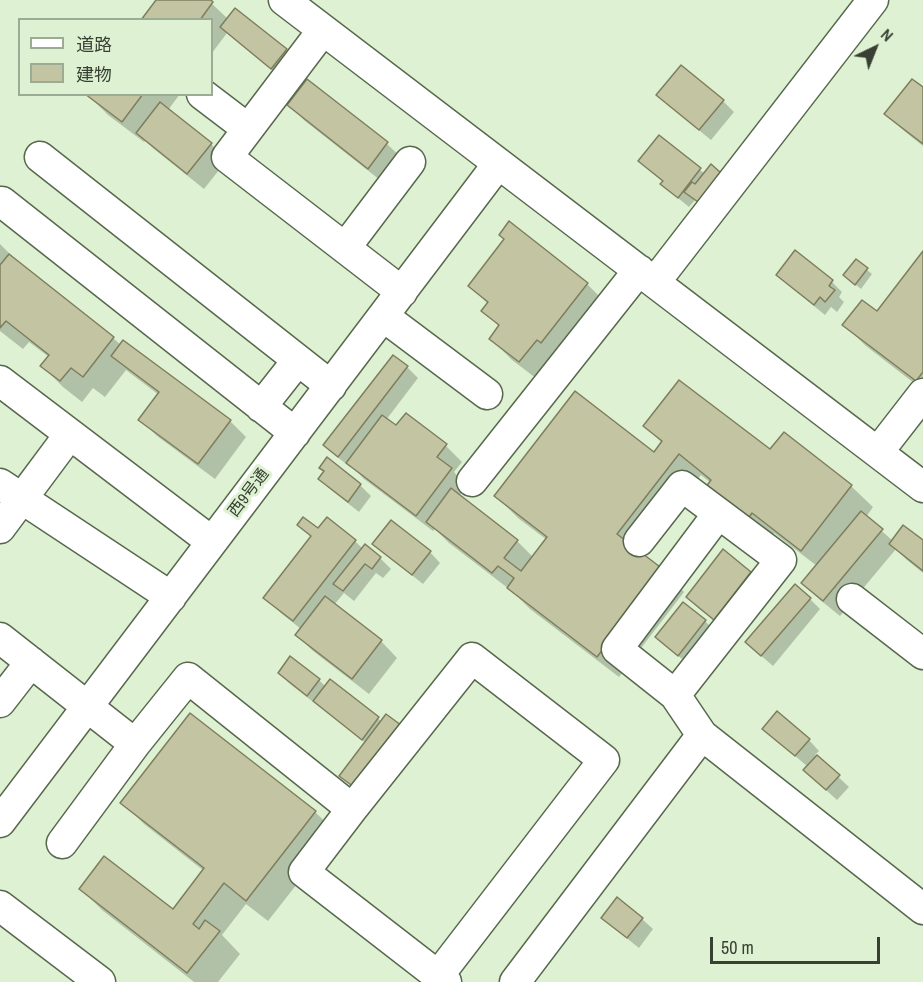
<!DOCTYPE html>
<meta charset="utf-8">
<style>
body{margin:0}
#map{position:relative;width:923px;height:982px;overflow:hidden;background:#def2d3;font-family:"Archivo Narrow","Noto Sans JP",sans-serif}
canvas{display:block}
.legend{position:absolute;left:18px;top:18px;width:195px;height:78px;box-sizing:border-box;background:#def2d3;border:2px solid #9cab93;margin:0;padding:8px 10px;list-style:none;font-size:18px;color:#384033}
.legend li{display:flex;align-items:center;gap:12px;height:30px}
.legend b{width:30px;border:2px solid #9cab93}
.north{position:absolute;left:845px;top:18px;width:60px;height:60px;-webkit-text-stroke:4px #def2d3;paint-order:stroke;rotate:43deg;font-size:16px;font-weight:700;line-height:24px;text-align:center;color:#384033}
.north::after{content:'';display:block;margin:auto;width:21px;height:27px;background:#384033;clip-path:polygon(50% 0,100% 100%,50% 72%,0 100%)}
.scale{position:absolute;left:710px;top:937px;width:170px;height:27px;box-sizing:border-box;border:3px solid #384033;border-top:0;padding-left:8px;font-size:18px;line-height:21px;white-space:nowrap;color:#384033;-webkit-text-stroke:4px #def2d3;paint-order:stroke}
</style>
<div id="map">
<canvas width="923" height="982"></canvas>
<ul class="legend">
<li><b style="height:8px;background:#fff"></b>道路</li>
<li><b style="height:16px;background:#c3c4a1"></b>建物</li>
</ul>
<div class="north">N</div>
<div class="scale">50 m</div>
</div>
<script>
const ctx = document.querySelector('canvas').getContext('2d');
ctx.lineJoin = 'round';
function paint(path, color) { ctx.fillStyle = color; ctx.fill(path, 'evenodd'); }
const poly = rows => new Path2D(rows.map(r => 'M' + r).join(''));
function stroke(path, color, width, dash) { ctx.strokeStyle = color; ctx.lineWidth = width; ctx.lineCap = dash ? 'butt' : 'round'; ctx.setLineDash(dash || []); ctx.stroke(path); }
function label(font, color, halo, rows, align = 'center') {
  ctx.font = font + ' "Archivo Narrow","Noto Sans JP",sans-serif'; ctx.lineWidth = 6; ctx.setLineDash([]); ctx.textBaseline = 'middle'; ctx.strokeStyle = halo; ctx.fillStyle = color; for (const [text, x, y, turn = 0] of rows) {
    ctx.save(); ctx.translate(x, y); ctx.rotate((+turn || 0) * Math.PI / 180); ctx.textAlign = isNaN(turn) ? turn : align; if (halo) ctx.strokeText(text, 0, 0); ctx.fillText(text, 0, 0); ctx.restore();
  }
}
const shadow = poly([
 [157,0,208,0,228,19,286,51,296,61,282,78,227,33,212,53,212,20,143,20],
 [681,67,723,101,734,112,711,140,669,106,658,95],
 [307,81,387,144,404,160,385,184,305,121,289,105],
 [923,89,923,146,903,130,886,114],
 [87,94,180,94,168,110,211,144,227,160,204,189,154,149,145,141,144,142,108,115],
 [659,137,705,174,695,200,689,207,673,194,662,183,663,182,640,161],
 [0,244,13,257,12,258,113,338,121,345,230,421,246,437,215,479,157,436,140,419,159,395,126,370,105,397,93,388,82,402,63,387,42,366,49,357,29,342,23,349,0,331],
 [923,253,923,390,866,346,844,325,877,313],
 [856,261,872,274,861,289,850,280],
 [778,275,832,282,842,292,839,297,844,302,837,312,831,307,825,315,788,285],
 [587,284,608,305,541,382,512,360,491,339,500,327,483,311,488,304,470,286],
 [407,367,418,378,386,420,396,427,406,415,446,446,462,462,454,472,467,486,459,496,517,541,533,557,547,540,518,518,496,496,654,454,662,443,645,426,770,451,784,434,851,486,873,507,866,517,893,541,923,542,923,573,907,560,896,549,840,616,819,599,803,583,817,566,774,533,769,540,711,483,701,475,640,554,663,571,684,592,619,677,530,609,513,592,449,543,435,529,433,531,364,479,351,465,350,467,336,456,325,445],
 [327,459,360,485,371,496,359,512,331,490,320,479,326,472],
 [327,519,355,541,363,549,380,558,391,569,383,578,376,573,354,601,344,593,334,605,381,641,397,658,369,694,313,651,297,635,301,629,282,614,265,598,312,538,299,525,318,530],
 [374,543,430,552,440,563,423,584,385,554],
 [750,573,761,583,725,629,698,608,688,597],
 [810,599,820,609,773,666,758,653],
 [683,604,705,621,716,632,690,665,668,648,657,637],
 [279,673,319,680,326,687,330,681,382,722,351,786,341,776,366,743,290,684],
 [764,729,809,740,819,751,815,755,849,787,837,800,816,781,808,767],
 [122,802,315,812,337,833,268,921,246,904,222,935,240,954,218,982,194,982,102,910,81,889,173,911,204,871,144,824],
 [603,917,642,919,653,929,639,948,614,928]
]);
const building = poly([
 [156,0,211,0,213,2,200,20,141,20,156,0],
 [235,8,287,49,271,69,220,27,235,8],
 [681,65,724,100,699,130,656,95,681,65],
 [307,79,388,142,368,169,287,105,307,79],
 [912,79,923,87,923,144,884,114,912,79],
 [85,94,143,94,122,122,85,94],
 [160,102,212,143,187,174,136,133,160,102],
 [659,135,701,168,678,198,660,184,663,181,638,161,659,135],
 [711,164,721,173,698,202,684,192,692,182,695,184,711,164],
 [509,221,588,283,541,343,537,340,519,362,489,339,499,325,481,311,488,302,468,286,504,239,499,235,509,221],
 [795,250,833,280,829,286,835,290,825,302,820,297,814,305,776,275,795,250],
 [923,251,923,372,916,381,842,325,862,300,877,311,923,251],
 [9,254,114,337,83,377,71,368,60,381,40,366,49,355,6,321,0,328,0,265,9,254],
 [856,259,868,268,855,285,843,275,856,259],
 [123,340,231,420,198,464,138,420,159,392,111,356,123,340],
 [393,355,408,366,338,457,323,445,393,355],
 [679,380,770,449,784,432,852,485,801,551,752,513,747,520,705,488,711,480,679,454,617,534,664,570,597,657,507,588,514,578,498,566,492,573,426,522,451,488,518,540,504,558,521,571,547,537,494,496,575,391,654,452,662,441,643,426,679,380],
 [406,413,447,444,437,457,452,468,416,516,346,463,382,415,396,425,406,413],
 [327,457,361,484,348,502,318,479,324,471,319,468,327,457],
 [861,511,883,529,823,601,801,583,861,511],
 [303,517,318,528,327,517,356,540,293,621,263,598,311,536,297,525,303,517],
 [391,520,431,551,412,575,372,544,391,520],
 [903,525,923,540,923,571,889,544,903,525],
 [365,544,381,557,372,569,365,564,343,591,333,584,365,544],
 [723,549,751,572,714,620,686,597,723,549],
 [795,584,811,598,761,656,745,642,795,584],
 [325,596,382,640,352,679,295,635,325,596],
 [683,602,706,620,678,656,655,637,683,602],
 [290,656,320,679,307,696,278,673,290,656],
 [330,679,379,717,362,740,313,701,330,679],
 [777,711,810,739,795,756,762,729,777,711],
 [190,713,316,811,246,901,224,883,193,924,199,929,205,920,220,931,187,973,79,889,104,856,173,909,204,868,120,803,190,713],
 [386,714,405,728,358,790,339,776,386,714],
 [817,755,840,775,826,790,803,770,817,755],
 [617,897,643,918,627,938,601,918,617,897]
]);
const minor = poly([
 [284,0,923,487],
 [323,30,227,157,402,292],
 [202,94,248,129],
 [40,157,331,386],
 [2,202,295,433],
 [345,248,410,162],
 [655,282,873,0],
 [383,316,487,394],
 [0,381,212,542],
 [261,407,298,360],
 [878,452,923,394],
 [472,481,639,270],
 [0,484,171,597],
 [0,528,70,434],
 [639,541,682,486,781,560,675,695],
 [852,599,923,654],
 [0,638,135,744,62,843],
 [0,702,31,662],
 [702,735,675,695,617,649,718,514],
 [135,744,188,678,352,809,472,658,604,760,438,976],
 [352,809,304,872,446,982],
 [0,822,498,164],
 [0,906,100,982],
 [515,982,702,735,923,909]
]);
const streetNames = [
 ["西9号通",249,493,-53]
];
paint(shadow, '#0003');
paint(building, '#c3c4a1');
stroke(building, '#7e7e5e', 1.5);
stroke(minor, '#57684d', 33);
stroke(minor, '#fff', 30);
label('16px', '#384033', '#def2d3', streetNames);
</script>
